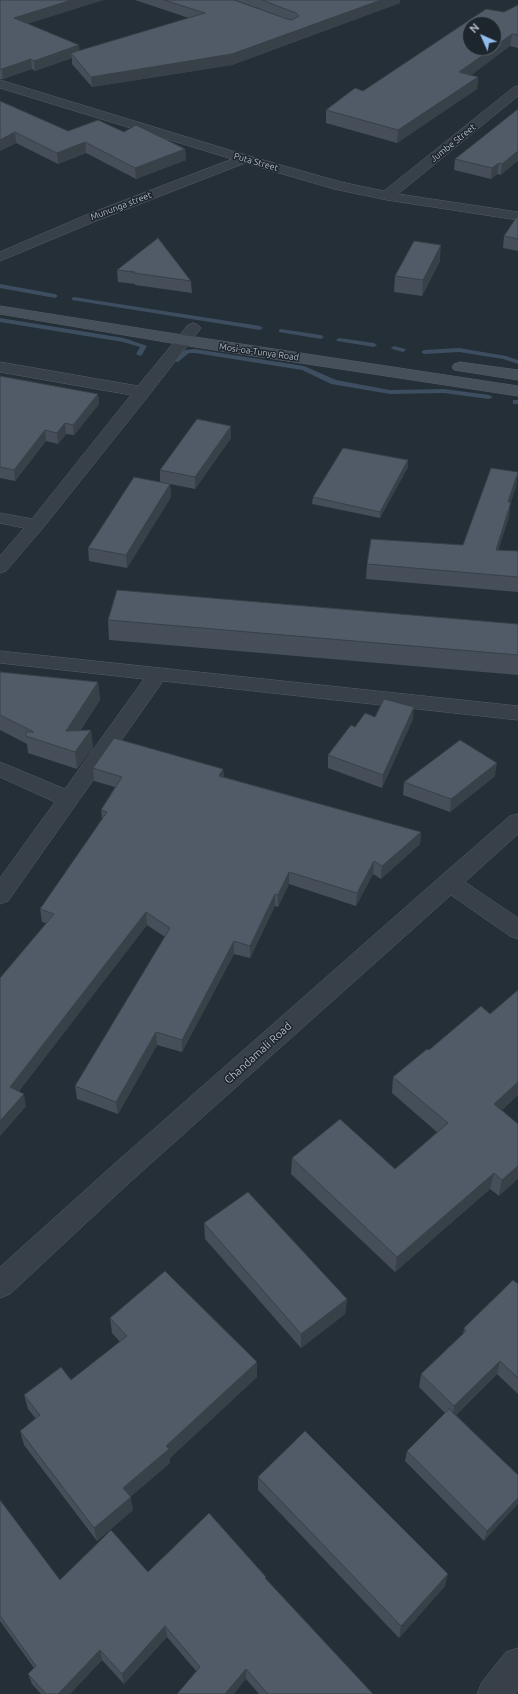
<!DOCTYPE html>
<style>
body{margin:0}
#map{position:relative;width:518px;height:1694px;overflow:hidden;background:#252f38;font-family:Ubuntu,sans-serif}
canvas{display:block}
.north{position:absolute;left:462px;top:16px;width:40px;height:40px;box-sizing:border-box;background:#1d252d;border:1px solid #59616a;border-radius:50%;rotate:315deg;font-size:11px;font-weight:700;line-height:16px;text-align:center;color:#b3bbc5}
.north::after{content:'';display:block;margin:auto;width:14px;height:18px;background:#91bdec;clip-path:polygon(50% 0,100% 100%,50% 72%,0 100%)}
</style>
<div id="map">
<canvas width="518" height="1694"></canvas>
<div class="north">N</div>
</div>
<script>
const ctx = document.querySelector('canvas').getContext('2d');
ctx.lineJoin = 'round';
const poly = rows => new Path2D(rows.map(r => 'M' + r).join(''));
function paint(path, color) { ctx.fillStyle = color; ctx.fill(path, 'evenodd'); }
function stroke(path, color, width, dash) { ctx.strokeStyle = color; ctx.lineWidth = width; ctx.lineCap = dash ? 'butt' : 'round'; ctx.setLineDash(dash || []); ctx.stroke(path); }
function label(font, color, halo, rows, align = 'center') {
  ctx.font = font + ' Ubuntu,sans-serif'; ctx.lineWidth = 3; ctx.setLineDash([]); ctx.textBaseline = 'middle'; ctx.strokeStyle = halo; ctx.fillStyle = color; for (const [text, x, y, turn = 0] of rows) {
    ctx.save(); ctx.translate(x, y); ctx.rotate((+turn || 0) * Math.PI / 180); ctx.textAlign = isNaN(turn) ? turn : align; if (halo) ctx.strokeText(text, 0, 0); ctx.fillText(text, 0, 0); ctx.restore();
  }
}
const stream = poly([
 [0,284,55,294,58,296,55,298,0,288,0,284],
 [74,297,260,326,263,328,260,330,72,300,72,298,74,297],
 [0,318,124,338,147,346,142,355,140,356,136,354,140,347,123,342,0,322,0,318],
 [281,329,321,335,324,337,321,339,279,332,279,330,281,329],
 [339,338,374,343,377,345,374,347,337,341,336,340,339,338],
 [394,346,405,349,406,350,403,352,392,349,391,348,394,346],
 [459,348,506,356,518,360,518,364,503,359,459,352,424,354,421,352,424,350,459,348],
 [195,349,304,366,336,380,390,390,444,389,489,395,493,397,489,399,444,393,390,394,331,384,302,370,195,353,189,353,178,362,172,361,185,350,195,349],
 [513,400,518,400,518,404,513,404,513,400]
]);
const street = poly([
 [0,80,249,156,341,182,384,191,514,87,518,86,518,96,398,194,518,212,518,220,387,200,334,189,245,163,96,221,0,261,0,252,86,215,232,159,0,88,0,80],
 [193,323,198,325,201,328,149,395,42,529,6,571,0,573,0,556,24,528,0,523,0,513,32,519,131,395,0,372,0,362,138,386,188,325,193,323],
 [0,651,518,706,518,720,163,681,8,901,0,904,0,878,55,802,0,777,0,762,65,789,144,679,0,663,0,651],
 [518,814,518,834,465,882,518,918,518,939,510,936,451,895,130,1182,10,1294,0,1298,0,1267,112,1166,441,876,510,816,518,814],
 [518,1648,518,1690,515,1694,477,1694,482,1682,506,1652,518,1648]
]);
const secondary = poly([
 [0,306,195,337,518,386,518,396,195,347,0,314,0,306],
 [460,362,518,370,518,380,454,370,452,367,454,364,460,362]
]);
const wall = poly([
 [0,0,29,24,80,51,189,18,135,0,234,0,287,19,235,0,400,0,400,3,232,65,92,87,72,64,72,58,35,71,32,69,3,79,0,79],
 [518,5,518,48,510,46,471,75,478,77,477,89,397,143,326,123,326,110,363,91],
 [0,101,68,131,124,132,185,149,186,160,136,179,86,153,58,164,16,143,0,151],
 [518,109,501,175,497,174,491,179,454,170,455,159],
 [518,215,518,251,503,248,504,236],
 [440,261,422,296,394,292,395,276],
 [117,270,191,281,192,293,135,285,135,284,118,282],
 [0,376,98,394,99,404,74,435,66,434,58,444,46,441,15,481,0,478],
 [231,426,231,438,195,489,170,484,171,497,127,568,89,561,88,548,160,482,160,470],
 [408,467,380,518,312,504,313,497],
 [518,472,516,487,510,504,509,517,498,550,518,551,518,592,366,579,367,564,463,545],
 [108,620,518,624,518,675,109,640],
 [0,672,98,682,100,700,80,731,91,730,93,748,77,769,28,753,27,744,0,730],
 [375,717,413,719,382,788,328,768,328,755,355,727],
 [93,768,223,769,224,777,421,832,420,844,381,879,373,874,356,906,289,884,278,907,275,906,250,958,234,954,182,1052,157,1045,118,1114,77,1099,75,1086,165,937,147,925,19,1091,26,1106,0,1136,46,923,42,922,40,909,102,820,101,810,115,787,94,781],
 [495,776,450,812,403,795,404,782],
 [518,990,518,1095,502,1110,518,1124,499,1196,490,1189,395,1272,291,1174,292,1158,395,1169,438,1133,392,1093,393,1077,429,1050,490,1014],
 [204,1223,347,1299,345,1314,301,1348,205,1239],
 [518,1284,518,1394,497,1374,456,1415,518,1475,484,1541,405,1461,407,1451,445,1413,419,1387,421,1374,463,1334,464,1328],
 [110,1318,257,1362,257,1377,170,1458,170,1463,130,1497,133,1510,97,1541,24,1445,20,1431,36,1419,28,1409,24,1395,71,1380,120,1342,112,1333],
 [258,1477,445,1586,399,1638,258,1490],
 [0,1500,60,1580,148,1572,266,1577,266,1579,373,1694,259,1694,246,1679,181,1690,197,1672,167,1637,124,1684,102,1660,70,1694,41,1694,32,1684,28,1674,34,1668,0,1621]
]);
const shadedWall = poly([
 [72,0,104,0,15,28,14,18],
 [381,0,400,0,400,3,232,65,92,87,91,77],
 [512,34,510,46,458,85,459,72,493,48,494,48,494,47],
 [79,45,80,56,71,53,72,58,35,71,34,61],
 [31,59,32,69,3,79,2,69],
 [478,77,477,89,397,143,398,130],
 [15,132,16,143,0,151,0,140],
 [85,142,86,153,58,164,57,153],
 [185,149,186,160,136,179,135,168],
 [518,151,518,161,501,175,502,164],
 [499,163,497,174,491,179,492,168],
 [441,245,440,261,422,296,423,280],
 [98,394,99,404,74,435,73,425],
 [65,423,66,434,58,444,57,433],
 [231,426,231,438,195,489,195,477],
 [45,430,46,441,15,481,14,470],
 [408,460,408,467,380,518,380,512],
 [518,472,516,487,510,504,509,517,494,564,496,550,508,502],
 [170,484,171,497,127,568,126,555],
 [98,682,100,700,68,748,66,731],
 [414,707,413,719,382,788,383,775],
 [91,730,93,748,77,769,75,752],
 [497,763,495,776,450,812,451,799],
 [223,769,224,781,219,776],
 [421,832,420,844,381,879,382,866],
 [374,861,373,874,356,906,357,893],
 [289,872,289,884,278,907,278,895],
 [275,894,275,906,250,958,250,946],
 [146,912,147,925,13,1099,10,1087],
 [234,941,234,954,182,1052,182,1040],
 [156,1032,157,1045,118,1114,116,1102],
 [518,1082,518,1095,491,1120,494,1104],
 [24,1094,26,1106,0,1136,0,1121],
 [518,1166,518,1179,499,1196,502,1180],
 [494,1173,490,1189,395,1272,397,1257],
 [347,1299,345,1314,301,1348,301,1334],
 [500,1361,497,1374,452,1419,454,1406],
 [257,1362,257,1377,170,1458,170,1463,125,1501,123,1488,166,1446],
 [131,1497,133,1510,97,1541,94,1528],
 [518,1498,518,1504,484,1541,487,1531],
 [448,1574,445,1586,399,1638,401,1626],
 [165,1626,167,1637,124,1684,122,1674],
 [100,1650,102,1660,70,1694,58,1694],
 [246,1669,246,1679,234,1694,225,1694]
]);
const building = poly([
 [0,0,72,0,14,18,79,45,34,61,31,59,2,69,0,69,0,0],
 [164,0,234,0,287,19,292,20,299,16,296,13,262,0,381,0,232,54,91,77,71,53,205,13,164,0],
 [518,5,518,35,512,34,494,47,494,24,470,24,470,48,493,48,459,72,478,77,398,130,326,110,355,88,363,91,486,9,504,12,518,5],
 [0,101,68,131,98,120,124,132,136,125,185,149,135,168,85,142,57,153,15,132,0,140,0,101],
 [518,109,518,151,502,164,499,163,492,168,455,159,518,109],
 [518,215,518,239,504,236,518,215],
 [158,238,191,281,134,273,135,272,117,270,158,238],
 [414,241,441,245,423,280,395,276,414,241],
 [0,376,98,394,73,425,65,423,57,433,45,430,14,470,0,467,0,376],
 [197,419,231,426,195,477,160,470,197,419],
 [343,448,408,460,380,512,313,497,343,448],
 [491,468,518,472,508,502,511,502,496,550,518,551,518,577,367,564,371,539,463,545,491,468],
 [134,477,170,484,126,555,88,548,134,477],
 [117,590,518,624,518,655,108,620,117,590],
 [0,672,98,682,66,731,91,730,75,752,26,736,26,732,34,732,0,715,0,672],
 [384,699,414,707,383,775,328,755,351,725,355,727,365,713,375,717,384,699],
 [114,738,223,769,219,776,421,832,382,866,374,861,357,893,289,872,278,895,275,894,250,946,234,941,182,1040,156,1032,116,1102,75,1086,170,928,146,912,10,1087,24,1094,0,1121,0,978,54,914,40,909,107,812,101,810,122,777,93,768,114,738],
 [460,740,497,763,451,799,404,782,460,740],
 [518,990,518,1082,494,1104,518,1124,518,1166,502,1180,494,1173,397,1257,292,1158,340,1119,395,1169,448,1123,393,1077,427,1049,429,1050,481,1006,490,1014,518,990],
 [248,1192,347,1299,301,1334,204,1223,248,1192],
 [165,1271,257,1362,166,1446,169,1449,123,1488,131,1497,94,1528,20,1431,40,1415,24,1395,61,1367,71,1380,127,1336,110,1318,165,1271],
 [513,1280,518,1284,518,1378,500,1361,454,1406,421,1374,466,1331,464,1328,513,1280],
 [449,1409,518,1475,518,1498,487,1531,407,1451,449,1409],
 [305,1431,448,1574,401,1626,258,1477,305,1431],
 [0,1500,60,1580,111,1530,148,1572,209,1513,266,1577,265,1578,373,1694,268,1694,246,1669,225,1694,177,1694,200,1667,165,1626,122,1674,100,1650,58,1694,46,1694,28,1674,36,1666,0,1616,0,1500]
]);
const farStreetnames = [
 ["Jumbe Street",453,143,-39],
 ["Puta Street",256,162,16],
 ["Mununga street",121,206,-21],
 ["Mosi-oa-Tunya Road",259,352,8]
];
const streetNames = [
 ["Chandamali Road",258,1053,-42]
];
paint(stream, '#3c4e60');
stroke(street, '#565e67', 1);
stroke(secondary, '#565e67', 1);
paint(street, '#384049');
paint(secondary, '#46505b');
paint(wall, '#454e59');
paint(shadedWall, '#384048');
paint(building, '#505b67');
stroke(building, '#384048', 1);
label('9px', '#b3bbc5', '#1d252d', farStreetnames);
label('11px', '#b3bbc5', '#1d252d', streetNames);
</script>
